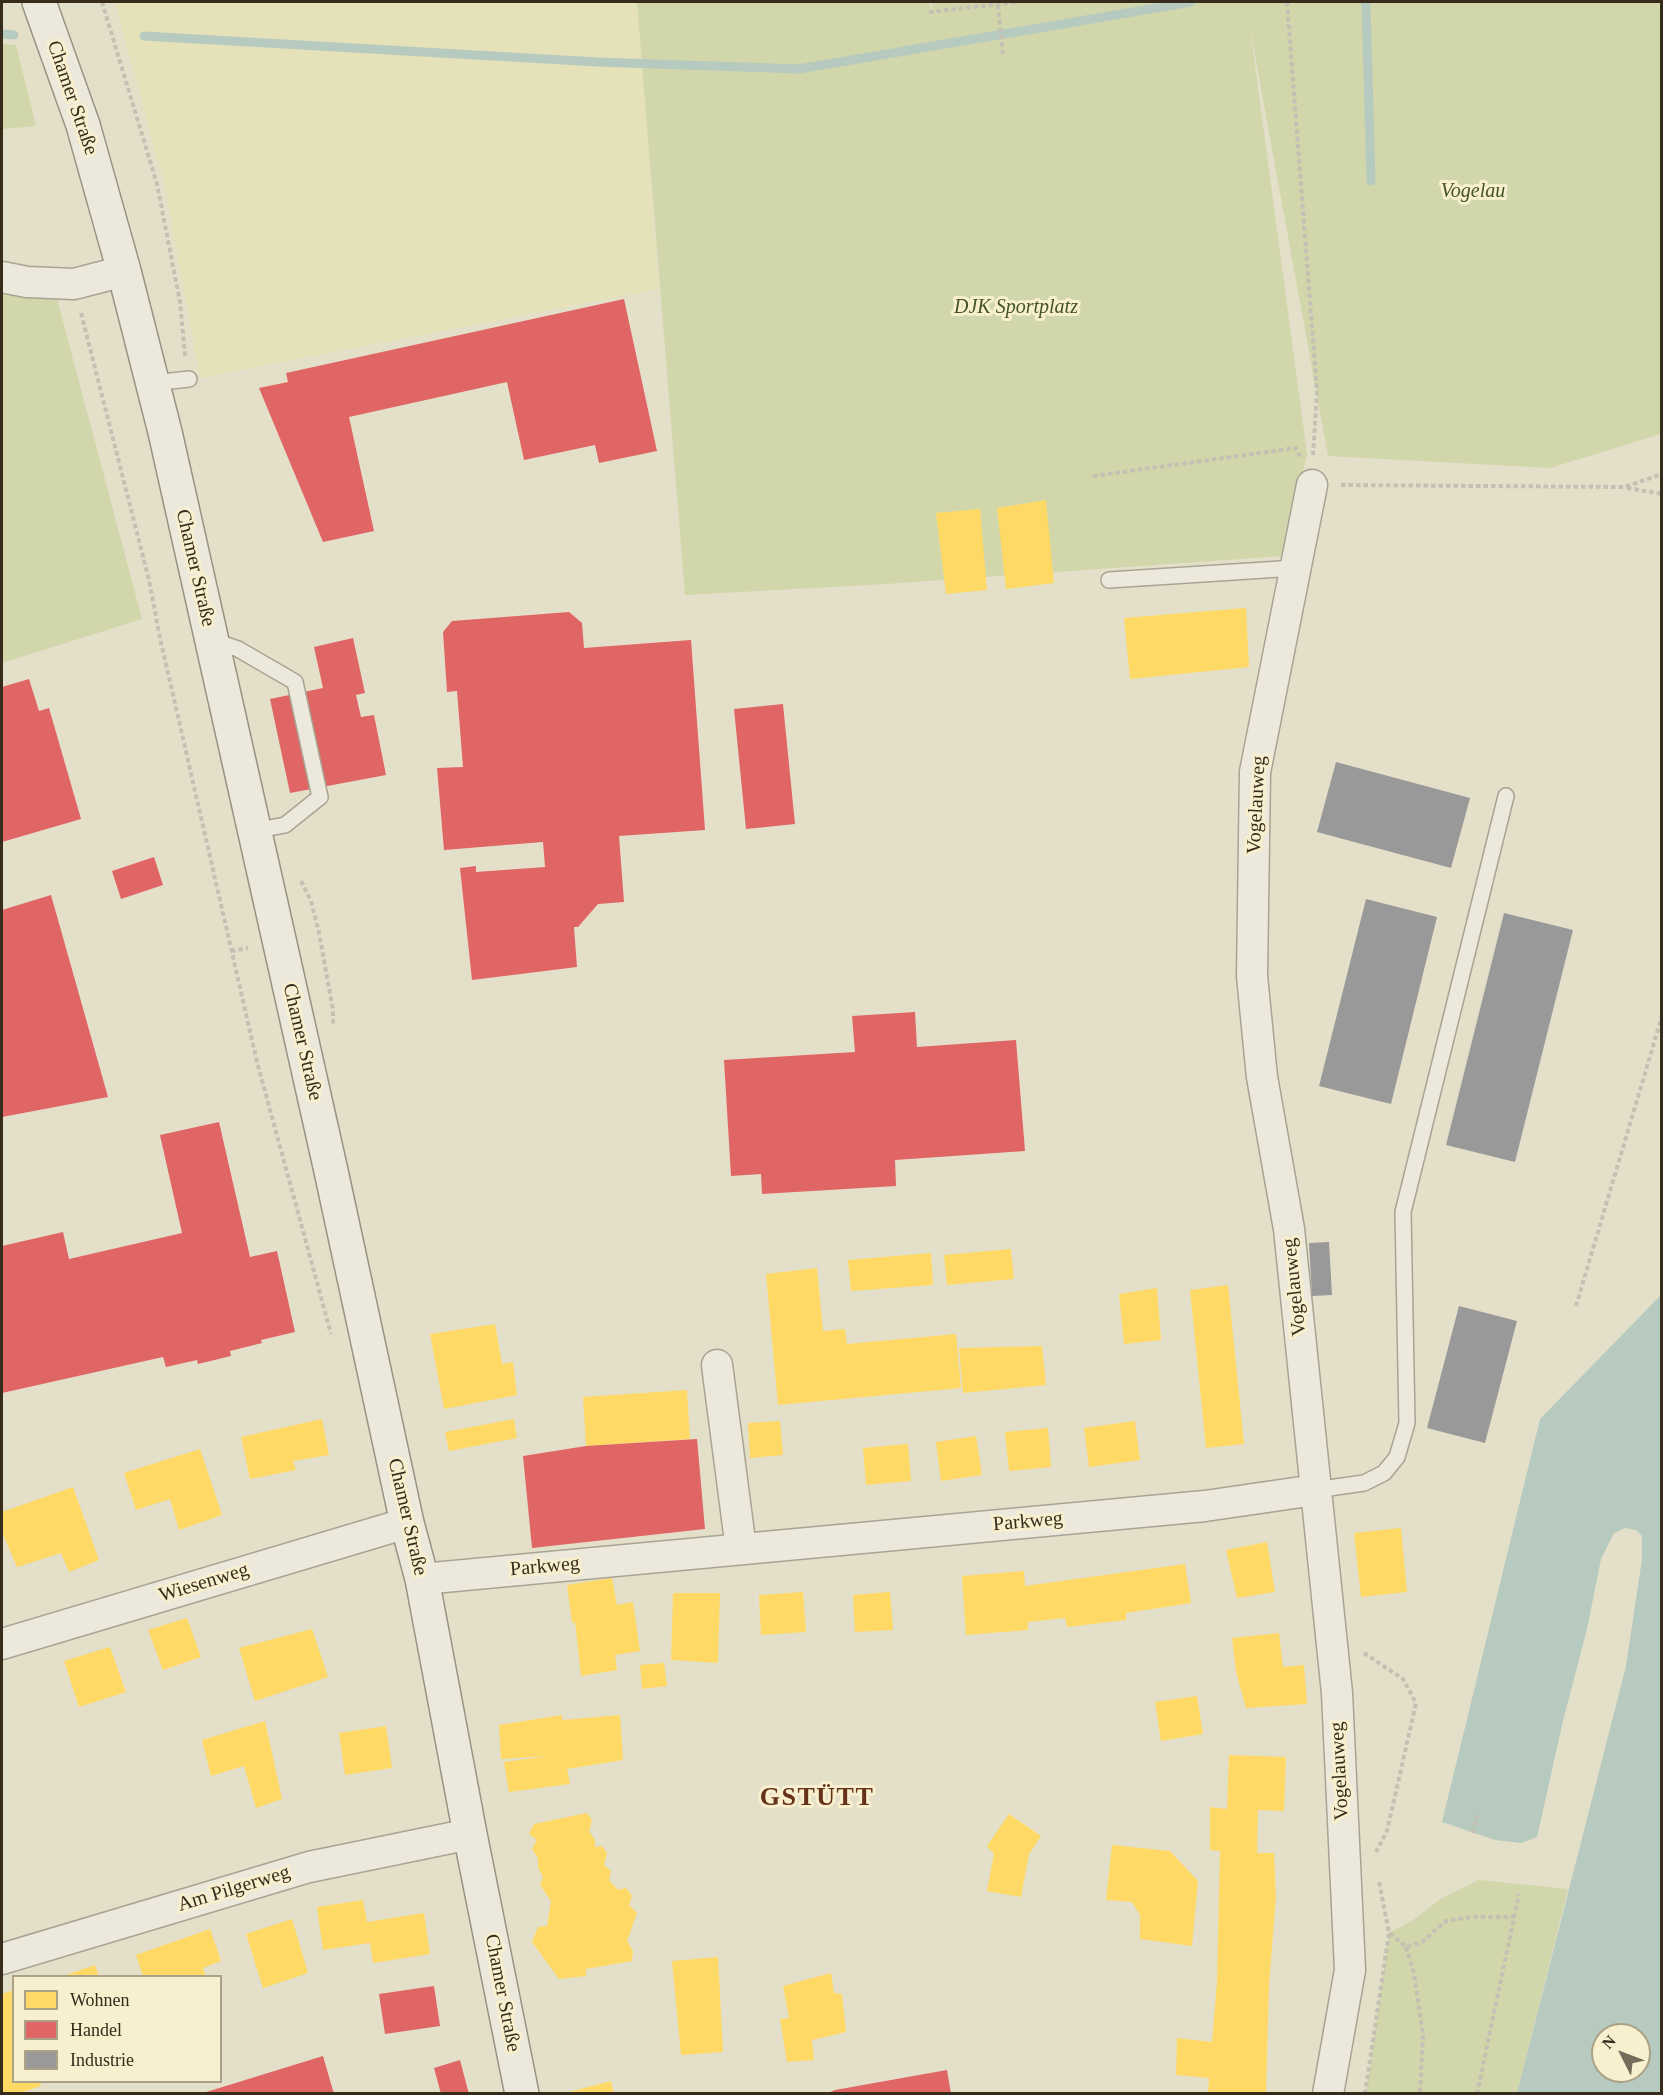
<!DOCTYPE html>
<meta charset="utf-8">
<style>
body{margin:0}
#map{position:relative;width:1663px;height:2095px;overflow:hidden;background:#e4dfc9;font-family:Georgia,serif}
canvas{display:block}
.frame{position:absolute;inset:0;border:3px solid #372c1c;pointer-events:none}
.legend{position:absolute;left:12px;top:1975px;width:210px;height:108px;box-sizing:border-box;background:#f7efce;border:2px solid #aaa187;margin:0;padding:8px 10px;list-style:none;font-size:18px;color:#372c1c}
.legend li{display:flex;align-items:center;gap:12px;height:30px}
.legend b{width:30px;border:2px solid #aaa187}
.north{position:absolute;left:1591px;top:2023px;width:60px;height:60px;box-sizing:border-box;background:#f7efce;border:2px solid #aaa187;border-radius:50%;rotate:312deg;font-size:16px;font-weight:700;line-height:24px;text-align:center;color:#372c1c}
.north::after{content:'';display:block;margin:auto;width:21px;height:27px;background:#746b59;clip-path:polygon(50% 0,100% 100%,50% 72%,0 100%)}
</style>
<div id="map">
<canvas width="1663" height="2095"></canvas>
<div class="frame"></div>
<ul class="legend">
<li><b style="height:16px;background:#ffd966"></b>Wohnen</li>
<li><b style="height:16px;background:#e06666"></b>Handel</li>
<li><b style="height:16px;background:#999"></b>Industrie</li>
</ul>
<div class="north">N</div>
</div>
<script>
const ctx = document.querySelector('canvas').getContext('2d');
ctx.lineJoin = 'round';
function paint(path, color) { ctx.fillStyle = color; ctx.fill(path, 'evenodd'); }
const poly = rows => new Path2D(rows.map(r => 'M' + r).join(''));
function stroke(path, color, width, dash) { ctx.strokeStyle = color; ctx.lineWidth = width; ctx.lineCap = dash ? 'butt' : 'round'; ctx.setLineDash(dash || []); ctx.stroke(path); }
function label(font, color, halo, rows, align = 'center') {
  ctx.font = font + ' Georgia,serif'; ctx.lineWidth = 6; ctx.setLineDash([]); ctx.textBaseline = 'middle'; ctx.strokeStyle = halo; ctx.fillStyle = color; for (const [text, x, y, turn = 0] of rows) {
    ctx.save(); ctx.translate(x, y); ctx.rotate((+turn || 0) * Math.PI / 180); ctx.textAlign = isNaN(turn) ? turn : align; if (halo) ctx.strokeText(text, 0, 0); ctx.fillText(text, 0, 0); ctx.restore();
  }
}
const farmland = poly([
 [115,2,637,2,659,289,200,378,165,188]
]);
const green = poly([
 [637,2,930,2,932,20,932,2,1661,2,1661,434,1550,468,1328,456,1250,28,1307,454,1284,556,886,584,685,595],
 [2,42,2,44,16,45,36,126,2,129],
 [2,289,57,299,142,619,2,663],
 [1479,1880,1568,1889,1517,2093,1366,2094,1389,1933,1413,1920,1442,1898]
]);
const water = poly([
 [1661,1295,1661,2093,1517,2093,1626,1666,1642,1559,1642,1536,1636,1530,1625,1528,1614,1533,1601,1559,1587,1629,1563,1721,1537,1837,1521,1843,1495,1840,1442,1822,1540,1419],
 [1603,2035,1639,2035,1639,2071,1603,2071]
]);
const homes = poly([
 [1046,500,1054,583,1006,589,997,508],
 [980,509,987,590,946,594,936,513],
 [1246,608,1249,667,1130,679,1124,618],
 [1011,1249,1014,1279,947,1285,944,1255],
 [931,1253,933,1285,851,1291,848,1260],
 [817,1268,823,1331,845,1329,847,1344,956,1334,961,1388,778,1405,766,1274],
 [1228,1285,1244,1444,1206,1448,1190,1290],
 [1157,1288,1161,1340,1124,1344,1119,1294],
 [495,1324,502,1364,513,1362,517,1395,444,1409,430,1334],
 [1042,1346,1046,1385,963,1393,959,1348],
 [687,1390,690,1439,586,1446,583,1397],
 [322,1419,329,1455,293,1461,296,1470,250,1479,241,1437],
 [514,1419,517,1438,449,1451,445,1432],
 [780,1421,783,1455,750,1458,748,1423],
 [1135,1421,1140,1460,1089,1467,1084,1428],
 [1048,1428,1051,1467,1009,1471,1005,1432],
 [976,1436,982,1475,941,1481,936,1442],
 [908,1444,911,1481,866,1485,863,1448],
 [200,1449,222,1515,179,1530,170,1499,136,1510,124,1473],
 [73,1487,99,1560,69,1572,61,1553,17,1567,2,1532,2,1512],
 [1401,1528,1407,1592,1361,1597,1354,1533],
 [1267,1542,1275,1592,1237,1598,1226,1550],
 [1185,1564,1191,1603,1126,1613,1126,1620,1067,1627,1065,1618,1028,1622,1028,1630,966,1635,962,1576,1024,1571,1025,1586],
 [612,1578,617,1605,633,1602,640,1651,615,1655,617,1670,581,1676,575,1622,572,1623,567,1585],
 [803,1592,806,1632,761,1635,759,1595],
 [890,1592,893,1630,855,1632,853,1595],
 [673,1593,720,1593,718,1663,671,1660],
 [187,1618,201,1657,163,1670,148,1630],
 [312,1629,328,1677,255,1701,239,1648],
 [1279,1633,1283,1667,1304,1665,1307,1704,1246,1708,1236,1672,1232,1638],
 [110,1647,126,1692,79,1707,64,1661],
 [664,1663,667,1686,642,1689,640,1665],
 [1197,1696,1203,1734,1161,1741,1155,1702],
 [562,1715,562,1720,620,1715,623,1760,567,1769,570,1784,509,1792,504,1762,549,1756,501,1759,499,1725],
 [265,1721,282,1799,256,1808,244,1766,211,1776,202,1740],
 [386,1726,392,1768,345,1775,339,1733],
 [1229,1755,1286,1757,1284,1811,1258,1810,1257,1853,1274,1853,1276,1896,1269,1985,1266,2094,1208,2094,1209,2078,1176,2075,1177,2038,1212,2042,1217,1982,1220,1851,1210,1850,1210,1807,1227,1809],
 [587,1813,592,1820,589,1831,595,1840,595,1847,602,1846,607,1853,604,1865,611,1871,609,1880,618,1890,626,1888,632,1896,629,1905,637,1913,627,1941,633,1951,632,1961,586,1969,586,1976,559,1979,532,1942,538,1927,547,1926,551,1901,540,1885,543,1877,538,1867,538,1858,532,1849,537,1840,529,1834,534,1824],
 [1009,1814,1041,1836,1029,1854,1021,1897,987,1891,994,1854,987,1846],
 [1112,1845,1170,1851,1198,1881,1192,1946,1140,1939,1140,1915,1132,1902,1106,1900],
 [363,1900,367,1922,424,1913,430,1954,373,1963,370,1943,323,1950,317,1907],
 [292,1919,308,1973,263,1988,246,1934],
 [210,1929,221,1961,203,1968,206,1976,143,1976,136,1955],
 [718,1957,723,2052,681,2055,672,1961],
 [95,1965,99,1976,63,1976],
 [831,1973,834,1993,842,1994,846,2032,812,2040,814,2060,787,2062,780,2019,789,2018,783,1986],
 [14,1990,14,2082,40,2082,41,2086,17,2094,2,2094,2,1994],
 [611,2081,614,2094,565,2094,565,2093]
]);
const shops = poly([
 [624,299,657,451,599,463,595,445,524,460,507,382,349,417,374,531,323,542,259,388,288,382,286,373],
 [569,612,582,623,584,648,691,640,705,830,619,836,624,902,598,904,578,927,574,927,577,967,472,980,460,868,476,866,476,872,545,867,543,842,444,850,437,768,463,767,457,691,447,692,443,632,452,621],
 [353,638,365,693,356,695,361,717,374,715,386,775,290,793,270,699,323,688,314,647],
 [29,679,39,711,49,708,81,819,2,842,2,687],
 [783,704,795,824,746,829,734,709],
 [154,857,163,885,121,899,112,871],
 [51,895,108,1097,2,1117,2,910],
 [915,1012,917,1047,1016,1040,1025,1151,895,1160,896,1186,762,1194,761,1174,731,1176,724,1060,855,1052,852,1016],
 [219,1122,250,1257,277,1251,295,1332,261,1340,262,1343,230,1351,231,1356,198,1364,197,1360,166,1367,163,1357,2,1393,2,1246,63,1232,69,1259,182,1233,160,1135],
 [697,1439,705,1529,532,1548,523,1456,586,1446],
 [434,1986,440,2026,385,2034,379,1994],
 [323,2056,334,2094,203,2094,203,2093],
 [460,2060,469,2094,441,2094,434,2068],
 [947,2070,951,2094,826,2094,835,2090]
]);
const industry = poly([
 [1336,762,1470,798,1451,868,1317,832],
 [1366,899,1437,917,1391,1104,1319,1086],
 [1504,913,1573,930,1515,1162,1446,1145],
 [1329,1242,1332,1295,1312,1296,1309,1243],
 [1459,1306,1517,1321,1485,1443,1427,1428]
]);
const stream = poly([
 [1366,2,1371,181],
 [2,34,14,35],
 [144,36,598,62,799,69,1191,2]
]);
const path = poly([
 [102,2,157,184,180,302,185,356],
 [1287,2,1317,392,1313,456],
 [998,5,1003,57],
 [929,12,1018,2],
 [81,313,149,580,160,638,257,1062,331,1334],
 [1093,476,1296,448,1300,457],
 [1341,485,1625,487,1662,474],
 [1627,488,1662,494],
 [301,881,311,901,319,933,333,1010,333,1025],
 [231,951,248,948],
 [1576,1306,1662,1016],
 [1364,1653,1403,1679,1416,1703,1387,1831,1376,1852],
 [1473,1833,1477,1815],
 [1390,1933,1406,1947,1422,1942,1446,1921,1472,1917,1514,1917],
 [1406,1947,1414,1973,1423,2035,1420,2094],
 [1365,2094,1389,1933,1379,1881],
 [1477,2094,1519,1894]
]);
const service = poly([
 [153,383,189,379],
 [1109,580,1296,568],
 [212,640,238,649,295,682,320,797,285,825,253,831],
 [1315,1490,1364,1483,1384,1473,1397,1457,1407,1423,1403,1212,1506,796]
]);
const minor = poly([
 [2,277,27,282,74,284,124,271],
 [1312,485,1255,772,1252,976,1262,1077,1289,1229,1337,1693,1350,1970,1328,2094],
 [717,1365,741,1549],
 [422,1579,1205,1506,1315,1490],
 [2,1644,407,1523],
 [2,1959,309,1867,470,1834]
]);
const secondary = poly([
 [39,2,83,125,124,271,165,432,331,1171,407,1523,422,1579,470,1834,522,2094]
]);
const streetNames = [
 ["Chamer Straße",72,98,71],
 ["Chamer Straße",195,568,77],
 ["Vogelauweg",1257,805,-87],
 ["Chamer Straße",302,1042,77],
 ["Vogelauweg",1295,1287,-96],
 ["Chamer Straße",407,1517,77],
 ["Parkweg",1028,1522,-5],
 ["Parkweg",545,1567,-5],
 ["Wiesenweg",204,1583,-17],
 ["Vogelauweg",1340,1771,-93],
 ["Am Pilgerweg",234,1889,-17],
 ["Chamer Straße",502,1993,79]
];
const parkNames = [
 ["Vogelau",1473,192],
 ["DJK Sportplatz",1016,308]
];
const districtNames = [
 ["GSTÜTT",817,1798]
];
paint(farmland, '#e5e1b9');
paint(green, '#d1d6ab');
paint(water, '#b6cabf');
paint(homes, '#ffd966');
paint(shops, '#e06666');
paint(industry, '#999');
stroke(stream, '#b6cabf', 9);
stroke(service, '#a9a393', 18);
stroke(minor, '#a9a393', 33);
stroke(secondary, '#989383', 36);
stroke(path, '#c4c0b3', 4, [4.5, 3]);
stroke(service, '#ece8dc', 15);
stroke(minor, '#ece8dc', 30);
stroke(secondary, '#ece8dc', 33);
label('20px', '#372c1c', '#f7efce', streetNames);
label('italic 20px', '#435521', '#f7efce', parkNames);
ctx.letterSpacing = '1.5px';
label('bold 26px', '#663119', '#f7efce', districtNames);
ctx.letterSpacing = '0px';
</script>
